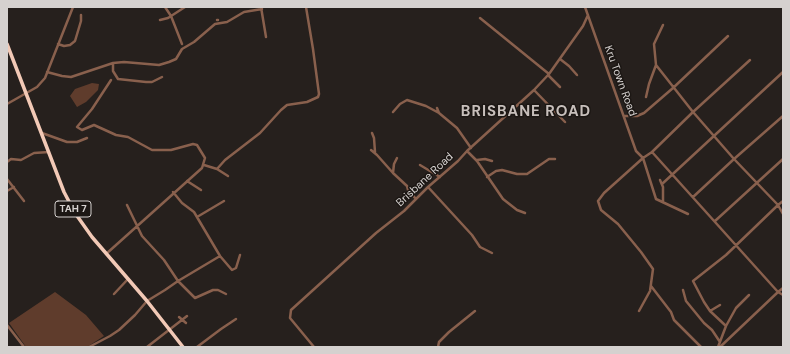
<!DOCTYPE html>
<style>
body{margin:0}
#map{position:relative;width:790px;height:354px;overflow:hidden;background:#26201d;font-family:"DM Sans",sans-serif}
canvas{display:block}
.frame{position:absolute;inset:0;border:8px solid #d5d1cf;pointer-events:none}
</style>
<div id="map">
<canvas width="790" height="354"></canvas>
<div class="frame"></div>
</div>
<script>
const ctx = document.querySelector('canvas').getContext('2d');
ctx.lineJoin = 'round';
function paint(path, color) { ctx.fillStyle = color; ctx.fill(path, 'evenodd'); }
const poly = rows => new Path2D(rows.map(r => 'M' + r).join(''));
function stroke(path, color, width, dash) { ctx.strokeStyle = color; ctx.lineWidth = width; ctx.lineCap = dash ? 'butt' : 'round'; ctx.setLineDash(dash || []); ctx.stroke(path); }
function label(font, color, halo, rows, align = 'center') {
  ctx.font = font + ' "DM Sans",sans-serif'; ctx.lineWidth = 3; ctx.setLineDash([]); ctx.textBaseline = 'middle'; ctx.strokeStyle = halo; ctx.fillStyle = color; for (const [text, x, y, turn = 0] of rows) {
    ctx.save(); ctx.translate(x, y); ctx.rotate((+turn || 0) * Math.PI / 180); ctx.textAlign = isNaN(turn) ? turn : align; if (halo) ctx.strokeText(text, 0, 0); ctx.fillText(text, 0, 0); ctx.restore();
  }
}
const green = poly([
 [92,83,99,84,98,90,86,102,77,107,70,96,75,89],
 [55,292,86,315,104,336,87,347,26,347,9,323]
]);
const minor = poly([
 [165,7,171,16,182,44],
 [261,7,266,37],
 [585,7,636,151,643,158],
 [480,18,549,74],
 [160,20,168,18,185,7],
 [217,20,218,20],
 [58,44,64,46,70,45,75,41,81,21,81,15],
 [560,59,569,66,577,75],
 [113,63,113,71,118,79,146,82,152,82,162,77],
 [656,65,693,112,750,60],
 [47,72,62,76,71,77,113,63,124,62,159,65,169,62,176,59,182,49,194,42,215,24,227,22,244,12,262,9],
 [548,75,560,87],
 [534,90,565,122],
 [646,97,649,84,656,65,654,44,663,25],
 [7,104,37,87,45,78,73,7],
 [437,108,439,113,457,128,471,148],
 [393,112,400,104,407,100,426,106,439,113],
 [624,116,637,116,644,113,673,88,728,36],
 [42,133,67,142,77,142,87,138],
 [372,133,374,138,375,152],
 [371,150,377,155,393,173],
 [467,151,477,161,503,199,517,210,525,213],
 [652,152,693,112,734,159,693,197],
 [397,158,394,164,393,173,407,186,408,190,416,199],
 [643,158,656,199,688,214],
 [477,160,485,159,492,161],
 [7,162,11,159,21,160,34,153,49,152],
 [204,165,217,169,228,176],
 [420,165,440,177],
 [217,169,225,160,260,133,281,110,287,105,307,102,318,97,319,94,313,49,306,7],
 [487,177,496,171,502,170,517,174,527,174,549,159,555,159],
 [7,179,24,201],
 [660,180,663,187,663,201],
 [187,181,201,190],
 [662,184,783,72],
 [428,187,472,235,480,247,492,253],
 [7,191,14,187],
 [173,192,182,203,194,212,220,256,232,270,236,268,240,255],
 [783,201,778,205,783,214],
 [127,205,142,236,164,260,178,281,195,298,213,290,218,290,226,294],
 [197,217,224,201],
 [715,221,783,159],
 [106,254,202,168,205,158,197,145,193,144,171,150,152,150,128,137,116,135,94,125,82,130,77,127,92,109,111,80],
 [651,286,671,312,674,320,701,347],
 [783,288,778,292,783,295],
 [683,290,686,301,704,323,712,330,720,342],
 [114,294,128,279],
 [720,305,710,311,726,326],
 [639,311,650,291,653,269,641,252,618,224,601,210,598,201,604,193,643,158,652,152,778,292,720,347],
 [710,311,704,302,693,281,726,255,778,205,734,159,783,116],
 [179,317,186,323],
 [7,325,24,347],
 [89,347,110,336,119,330,135,315,147,301,165,290,178,281,220,256],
 [147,347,187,316],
 [197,347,221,329,236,319],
 [314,347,290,318,291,310,376,233,404,211,428,187,458,161,467,151,534,90,549,74,583,26,588,15],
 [438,347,439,342,449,332,475,311],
 [718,347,726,326,736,308,749,295]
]);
const highway = poly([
 [7,44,64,192,75,213,92,237,147,301,183,347]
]);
const shields = [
 [73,209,36]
];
const shieldNames = [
 ["TAH 7",73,209]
];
const streetNames = [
 ["Kru Town Road",620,81,70],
 ["Brisbane Road",425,180,-43]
];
const districtNames = [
 ["BRISBANE ROAD",526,112]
];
paint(green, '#5f3c2c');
stroke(minor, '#89604d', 2.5);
stroke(highway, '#f2c9b6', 3.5);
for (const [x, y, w] of shields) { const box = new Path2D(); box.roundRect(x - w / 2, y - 8, w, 16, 3); ctx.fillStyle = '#1c1714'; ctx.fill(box); stroke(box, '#d5d1cf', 1); }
label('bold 10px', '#d5d1cf', null, shieldNames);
label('11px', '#d5d1cf', '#1c1714', streetNames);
ctx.letterSpacing = '1px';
label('bold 15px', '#c7bfbb', '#1c1714', districtNames);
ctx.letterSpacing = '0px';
</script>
